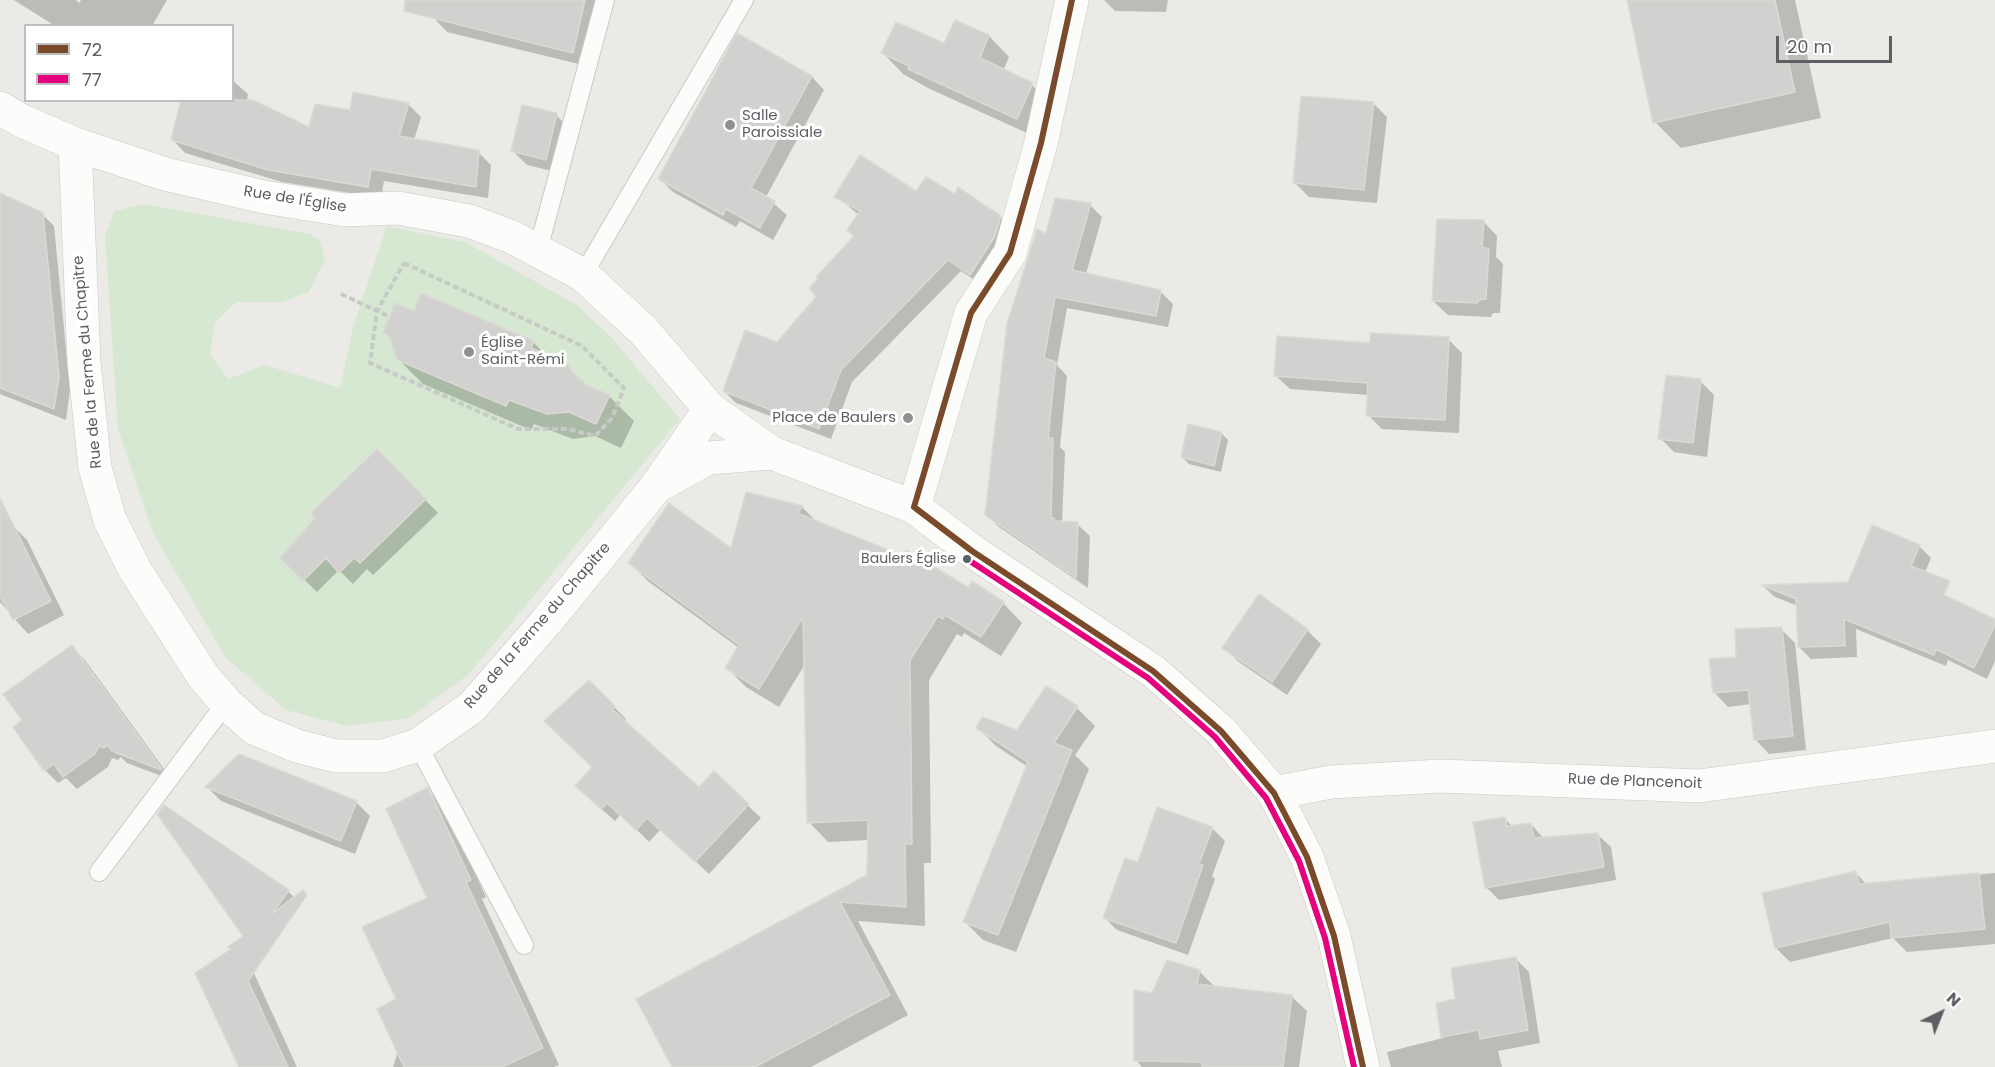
<!DOCTYPE html>
<meta charset="utf-8">
<style>
body{margin:0}
#map{position:relative;width:1995px;height:1067px;overflow:hidden;background:#eceae6;font-family:Poppins,sans-serif}
canvas{display:block}
.legend{position:absolute;left:24px;top:24px;width:210px;height:78px;box-sizing:border-box;background:#fff;border:2px solid #bebfc1;margin:0;padding:8px 10px;list-style:none;font-size:18px;color:#5c6064}
.legend li{display:flex;align-items:center;gap:12px;height:30px}
.legend b{width:30px;border:2px solid #bebfc1}
.north{position:absolute;left:1911px;top:983px;width:60px;height:60px;-webkit-text-stroke:4px #fff;paint-order:stroke;rotate:43deg;font-size:16px;font-weight:700;line-height:24px;text-align:center;color:#5c6064}
.north::after{content:'';display:block;margin:auto;width:21px;height:27px;background:#5c6064;clip-path:polygon(50% 0,100% 100%,50% 72%,0 100%)}
.scale{position:absolute;left:1776px;top:36px;width:116px;height:27px;box-sizing:border-box;border:3px solid #5c6064;border-top:0;padding-left:8px;font-size:18px;line-height:21px;white-space:nowrap;color:#5c6064;-webkit-text-stroke:4px #fff;paint-order:stroke}
</style>
<div id="map">
<canvas width="1995" height="1067"></canvas>
<ul class="legend">
<li><b style="height:8px;background:#7a4b2a"></b>72</li>
<li><b style="height:8px;background:#e5007d"></b>77</li>
</ul>
<div class="north">N</div>
<div class="scale">20 m</div>
</div>
<script>
const ctx = document.querySelector('canvas').getContext('2d');
ctx.lineJoin = 'round';
function paint(path, color) { ctx.fillStyle = color; ctx.fill(path, 'evenodd'); }
const poly = rows => new Path2D(rows.map(r => 'M' + r).join(''));
function stroke(path, color, width, dash) { ctx.strokeStyle = color; ctx.lineWidth = width; ctx.lineCap = dash ? 'butt' : 'round'; ctx.setLineDash(dash || []); ctx.stroke(path); }
function label(font, color, halo, rows, align = 'center') {
  ctx.font = font + ' Poppins,sans-serif'; ctx.lineWidth = 6; ctx.setLineDash([]); ctx.textBaseline = 'middle'; ctx.strokeStyle = halo; ctx.fillStyle = color; for (const [text, x, y, turn = 0] of rows) {
    ctx.save(); ctx.translate(x, y); ctx.rotate((+turn || 0) * Math.PI / 180); ctx.textAlign = isNaN(turn) ? turn : align; if (halo) ctx.strokeText(text, 0, 0); ctx.fillText(text, 0, 0); ctx.restore();
  }
}
const green = poly([
 [144,204,310,234,320,240,325,259,309,292,283,302,236,302,215,323,210,354,228,379,265,365,340,388,354,324,387,226,465,242,577,305,611,337,680,419,469,674,409,718,346,726,286,710,225,657,152,531,118,429,105,237,114,211]
]);
const shadow = poly([
 [14,0,76,0,79,3,81,0,167,0,152,26,55,26],
 [437,0,603,0,587,66,447,32,433,17],
 [1104,0,1168,0,1166,12,1115,11],
 [1628,0,1795,0,1821,118,1681,148,1655,122],
 [956,22,989,36,1009,57,1003,71,1032,85,1052,105,1038,138,930,89,903,74,883,53,945,45],
 [738,36,812,77,824,90,766,197,787,215,773,240,740,221,736,227,673,192,660,179],
 [232,80,248,94,247,99,310,129,351,112,408,104,421,117,414,140,478,152,491,165,488,198,384,181,381,198,282,182,185,153,173,140,232,100],
 [1373,103,1387,117,1377,203,1309,197,1295,183],
 [556,115,570,129,560,173,527,165,513,151],
 [917,194,956,196,1000,217,1012,230,982,285,961,271,852,382,831,439,736,403,724,391,777,344,818,297,855,236,859,215,836,196],
 [0,195,42,214,54,226,70,390,66,420,0,394],
 [1090,205,1102,217,1086,274,1161,292,1173,304,1168,327,1067,308,1057,365,1067,376,1060,447,1065,452,1062,523,1077,524,1090,536,1088,588,999,527,986,514,1047,236],
 [1483,221,1497,236,1496,257,1503,264,1500,313,1493,313,1491,317,1448,315,1433,301],
 [385,332,533,342,548,357,566,365,588,387,609,396,634,421,621,448,595,436,573,439,534,424,531,430,423,384,398,359,392,340],
 [1448,339,1462,353,1459,433,1382,429,1368,415,1369,395,1290,389,1275,375,1371,344],
 [1700,381,1714,395,1707,457,1674,452,1660,438],
 [1222,434,1228,440,1221,472,1189,464,1182,457],
 [377,451,438,513,373,575,367,569,353,584,339,570,317,592,282,558],
 [747,494,802,507,818,523,969,589,972,583,1003,603,1022,623,1001,656,964,633,962,637,957,634,929,680,931,863,924,863,925,926,858,921,908,1015,811,1067,674,1067,638,1000,868,876,869,840,828,842,809,822,805,664,779,707,746,687,727,668,739,648,649,582,630,563,732,550],
 [13,526,27,540,64,615,28,634,0,602,0,533],
 [1919,546,1931,558,1920,585,1995,621,1995,661,1987,679,1948,660,1946,666,1856,629,1857,657,1811,659,1799,647,1798,606,1775,597,1764,587,1849,584],
 [1781,629,1795,643,1806,750,1769,754,1755,739,1751,704,1728,707,1714,692,1738,658],
 [1307,630,1321,644,1287,695,1239,662,1224,648],
 [72,647,85,660,172,780,127,763,121,757,118,760,112,758,108,767,77,789,66,778,58,783,45,770,15,728,24,720],
 [589,682,626,719,624,722,699,789,714,773,761,818,709,874,661,829,649,842,621,814,615,821,590,799,594,767],
 [1047,688,1077,708,1095,726,1075,755,1089,769,1016,952,983,940,965,922,1028,767,996,746,978,728,1018,731],
 [207,787,356,802,370,816,355,854,221,801],
 [427,789,444,806,486,897,482,899,559,1065,554,1067,393,1067,398,1051,398,1000,429,898],
 [1504,818,1513,827,1531,824,1544,839,1598,835,1611,847,1616,880,1499,900,1486,887],
 [1212,828,1225,841,1212,876,1215,879,1188,955,1117,930,1105,918],
 [1856,873,1867,885,1995,873,1995,944,1907,952,1893,938,1790,962,1776,948],
 [288,891,300,904,240,929],
 [1515,958,1529,972,1540,1043,1498,1051,1502,1067,1391,1067,1387,1052,1443,1038,1437,1004,1457,1000],
 [252,969,297,1067,241,1067,197,973],
 [1200,972,1215,987,1291,996,1307,1011,1299,1067,1142,1067,1136,1060,1153,994]
]);
const building = poly([
 [405,0,585,0,573,53,404,11,405,0],
 [1627,0,1775,0,1795,92,1653,123,1627,0],
 [955,20,989,35,980,58,1033,83,1017,119,908,69,909,66,881,53,896,22,944,43,955,20],
 [737,33,812,76,751,188,775,201,760,228,726,209,723,215,658,179,737,33],
 [353,92,409,103,399,136,479,150,476,187,371,169,368,187,268,170,171,140,181,100,253,100,309,127,315,104,350,110,353,92],
 [1301,96,1374,102,1364,190,1293,183,1301,96],
 [522,105,557,113,546,160,511,151,522,105],
 [860,155,916,191,926,177,955,194,958,187,1001,216,995,236,970,275,948,260,841,370,819,429,723,391,745,330,777,342,816,297,809,288,818,279,816,277,854,236,847,230,860,211,834,197,860,155],
 [0,193,43,213,59,377,54,409,0,388,0,193],
 [1055,198,1091,203,1072,270,1161,290,1156,316,1055,297,1044,358,1056,362,1048,438,1053,438,1051,518,1054,518,1054,521,1078,522,1076,578,985,515,1007,324,1037,229,1046,234,1055,198],
 [1437,219,1484,220,1482,247,1489,249,1486,299,1479,300,1477,303,1432,301,1437,219],
 [421,293,534,341,531,348,567,364,582,383,610,395,596,424,569,412,547,414,509,400,506,406,397,360,389,335,383,333,395,303,414,311,421,293],
 [1370,333,1449,337,1445,420,1366,416,1368,383,1274,376,1277,336,1370,343,1370,333],
 [1666,375,1701,379,1693,443,1658,439,1666,375],
 [1188,424,1222,432,1214,466,1181,457,1188,424],
 [377,449,426,499,360,563,354,558,339,573,326,558,303,581,280,558,315,518,311,513,377,449],
 [746,492,803,506,797,513,903,556,906,550,968,587,972,581,1004,602,981,637,945,615,943,619,938,616,910,660,912,844,905,844,906,907,840,902,890,995,755,1067,672,1067,636,999,867,875,868,820,807,823,803,617,759,689,725,668,739,645,628,563,669,503,731,548,746,492],
 [0,498,51,601,13,620,0,596,0,498],
 [1872,525,1920,545,1911,566,1950,581,1944,595,1995,619,1995,625,1974,668,1936,649,1934,655,1844,619,1845,646,1798,647,1796,599,1761,585,1848,582,1872,525],
 [1259,594,1308,629,1272,682,1222,648,1259,594],
 [1782,627,1793,736,1754,740,1748,690,1713,693,1709,659,1736,657,1735,629,1782,627],
 [72,645,162,769,161,770,112,751,108,745,104,748,99,746,95,754,63,777,54,764,44,771,13,727,22,720,3,694,72,645],
 [589,680,615,706,612,709,699,787,714,771,749,804,695,862,647,818,636,830,607,803,601,809,575,786,592,767,544,721,589,680],
 [1046,686,1078,706,1054,743,1072,750,998,935,963,922,1028,762,976,728,982,717,1017,730,1046,686],
 [239,754,357,801,341,841,205,787,239,754],
 [428,787,471,880,466,882,543,1048,502,1067,404,1067,377,1009,396,999,362,927,427,898,386,809,428,787],
 [164,805,289,890,272,914,303,890,307,895,248,981,288,1067,239,1067,195,973,231,949,228,947,243,936,157,814,164,805],
 [1157,807,1213,827,1199,864,1203,865,1176,943,1103,918,1125,858,1138,862,1157,807],
 [1505,817,1507,826,1531,823,1534,838,1598,833,1604,867,1485,888,1473,822,1505,817],
 [1856,871,1859,884,1979,873,1985,929,1891,938,1890,922,1775,948,1762,893,1856,871],
 [1516,957,1528,1030,1480,1039,1479,1030,1441,1037,1436,1003,1455,999,1451,968,1516,957],
 [1167,960,1200,970,1197,984,1292,995,1283,1067,1202,1067,1202,1062,1134,1061,1134,990,1152,993,1167,960]
]);
const path = poly([
 [404,263,582,346,624,388,612,418,595,436,568,429,518,429,370,363,377,311,404,263],
 [341,294,390,317]
]);
const service = poly([
 [538,250,605,0],
 [583,275,744,0],
 [418,745,524,945],
 [99,872,226,703]
]);
const minor = poly([
 [0,108,22,121,75,144,165,174,264,197,345,210,398,208,469,221,512,237,583,275,643,330,710,409,772,453,914,507],
 [75,144,84,362,95,468,110,520,135,570,203,676,226,703,254,728,297,746,336,756,383,756,418,745,472,707,546,622,656,487,710,409],
 [663,483,708,458,772,453],
 [1274,793,1331,782,1441,776,1699,786,1995,746]
]);
const tertiary = poly([
 [1072,0,1041,143,1010,253,971,313,914,507,972,551,1153,671,1221,731,1274,793,1307,857,1334,936,1363,1067]
]);
const bus1 = poly([
 [914,507,972,551,1153,671,1221,731,1274,793,1307,857,1334,936,1363,1067],
 [914,507,971,313,1010,253,1041,143,1072,0]
]);
const bus2 = poly([
 [967,559,1148,678,1215,737,1266,798,1299,861,1325,938,1354,1067]
]);
const markers = [
 [730,125,6,"#8e9092"],
 [469,352,6,"#8e9092"],
 [908,418,6,"#8e9092"],
 [967,559,5,"#5c6064"]
];
const busNames = [
 ["Baulers Église",956,559]
];
const poiNames = [
 ["Salle",742,116],
 ["Paroissiale",742,133],
 ["Église",481,343],
 ["Saint-Rémi",481,360],
 ["Place de Baulers",896,418,"right"]
];
const streetNames = [
 ["Rue de l'Église",295,200,9],
 ["Rue de la Ferme du Chapitre",88,362,-95],
 ["Rue de la Ferme du Chapitre",538,626,-49],
 ["Rue de Plancenoit",1635,782,2]
];
paint(green, '#d6e8d1');
paint(shadow, '#0003');
paint(building, '#d3d1cf');
stroke(building, '#dbd9d6', 1.5);
stroke(service, '#c8c9c8', 20);
stroke(minor, '#c8c9c8', 34);
stroke(tertiary, '#c8c9c8', 34);
stroke(path, '#c6cbc8', 4, [6, 3]);
stroke(service, '#fcfcfb', 18);
stroke(minor, '#fcfcfb', 33);
stroke(tertiary, '#fcfcfb', 33);
stroke(bus1, '#7a4b2a', 6);
stroke(bus2, '#e5007d', 6);
for (const [x, y, r, color] of markers) { const dot = new Path2D(); dot.arc(x, y, r, 0, 2 * Math.PI); ctx.fillStyle = color; ctx.fill(dot); stroke(dot, '#fff', 2); }
label('14px', '#5c6064', '#fff', busNames, 'right');
label('15px', '#5c6064', '#fff', poiNames, 'left');
label('15px', '#5c6064', '#fff', streetNames);
</script>
